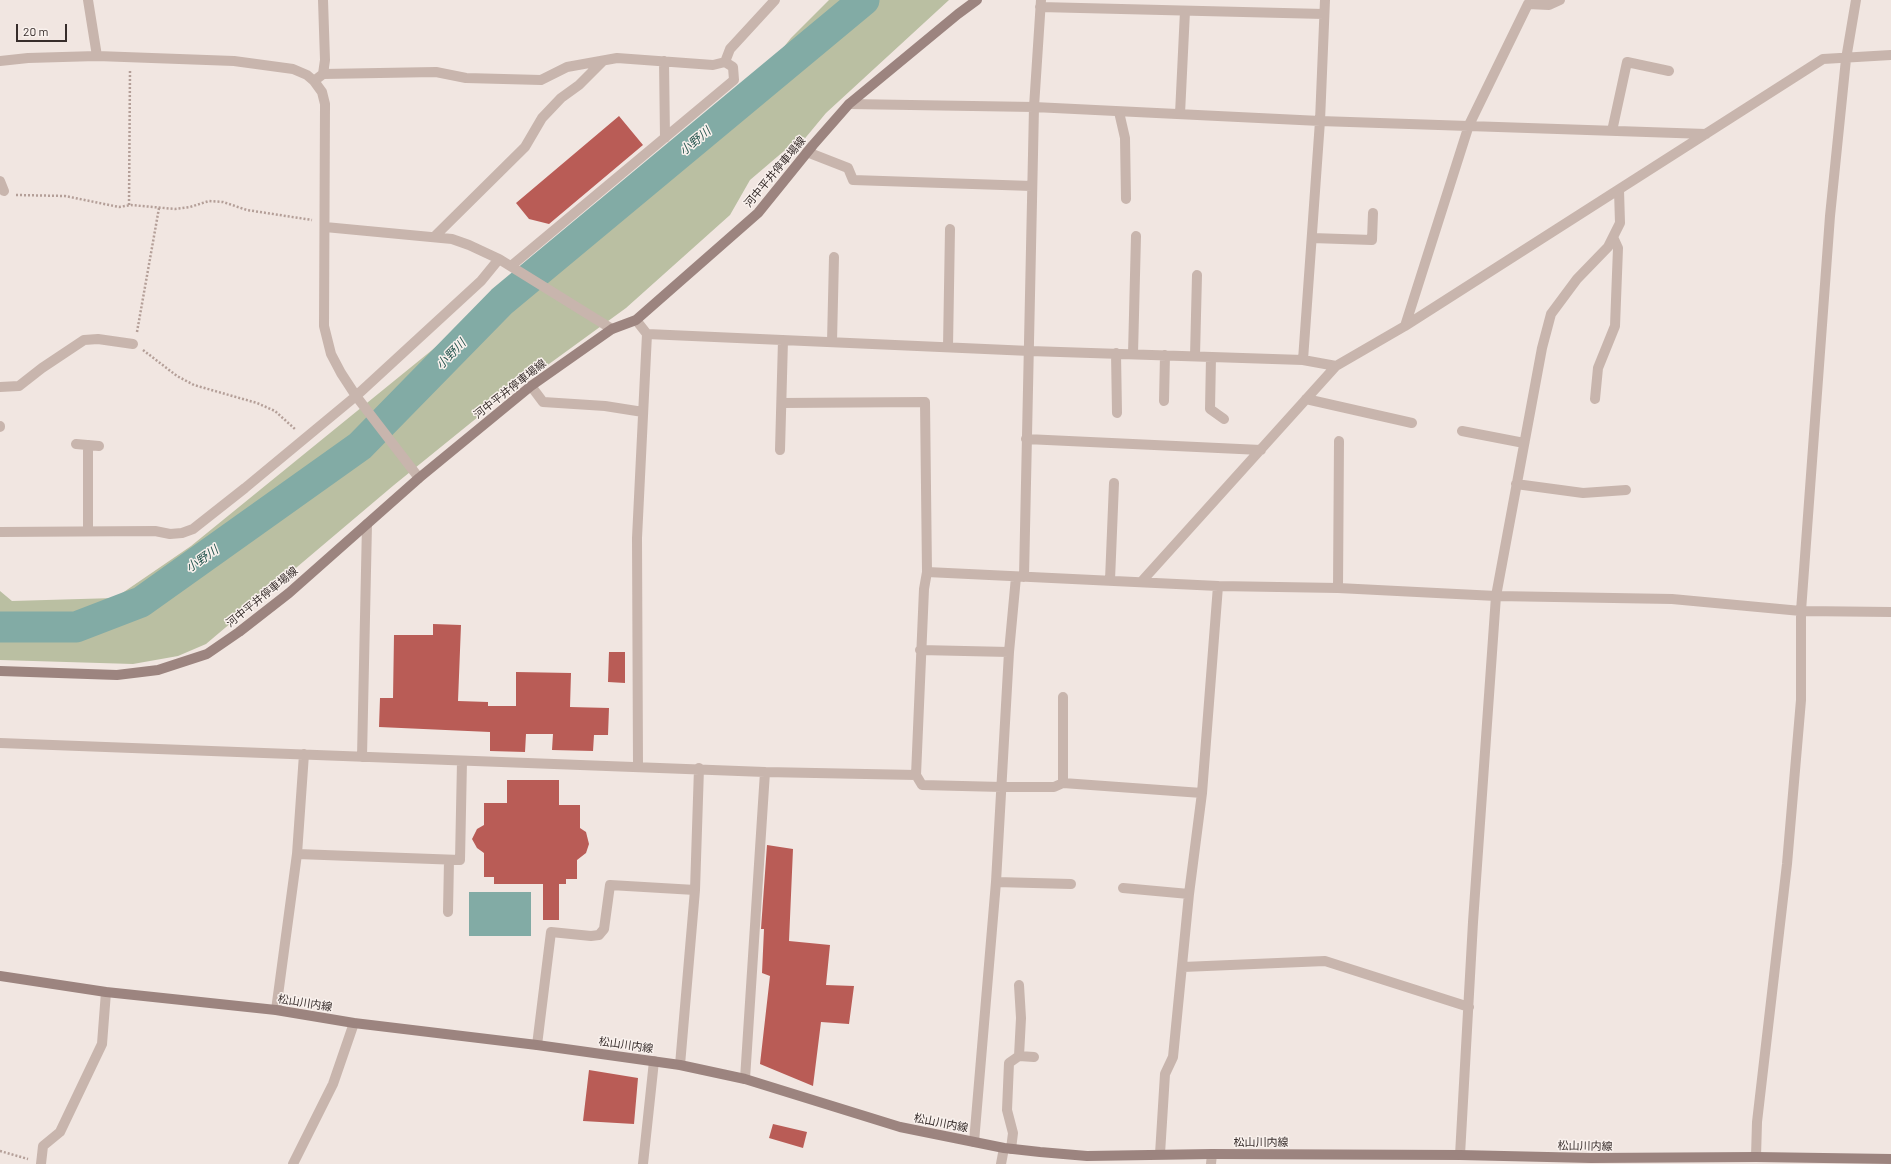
<!DOCTYPE html>
<meta charset="utf-8">
<style>
body{margin:0}
#map{position:relative;width:1891px;height:1164px;overflow:hidden;background:#f1e6e1;font-family:Barlow,sans-serif}
canvas{display:block}
.scale{position:absolute;left:16px;top:24px;width:51px;height:18px;box-sizing:border-box;border:2px solid #372d2b;border-top:0;padding-left:5px;font-size:12px;line-height:14px;white-space:nowrap;color:#372d2b;-webkit-text-stroke:3px #f9f1ed;paint-order:stroke}
</style>
<div id="map">
<canvas width="1891" height="1164"></canvas>
<div class="scale">20 m</div>
</div>
<script>
const ctx = document.querySelector('canvas').getContext('2d');
ctx.lineJoin = 'round';
function paint(path, color) { ctx.fillStyle = color; ctx.fill(path, 'evenodd'); }
const poly = rows => new Path2D(rows.map(r => 'M' + r).join(''));
function stroke(path, color, width, dash) { ctx.strokeStyle = color; ctx.lineWidth = width; ctx.lineCap = dash ? 'butt' : 'round'; ctx.setLineDash(dash || []); ctx.stroke(path); }
function label(font, color, halo, rows, align = 'center') {
  ctx.font = font + ' Barlow,"Noto Sans JP",sans-serif'; ctx.lineWidth = 3; ctx.setLineDash([]); ctx.textBaseline = 'middle'; ctx.strokeStyle = halo; ctx.fillStyle = color; for (const [text, x, y, turn = 0] of rows) {
    ctx.save(); ctx.translate(x, y); ctx.rotate((+turn || 0) * Math.PI / 180); ctx.textAlign = isNaN(turn) ? turn : align; if (halo) ctx.strokeText(text, 0, 0); ctx.fillText(text, 0, 0); ctx.restore();
  }
}
const green = poly([
 [829,0,949,0,826,113,797,148,784,151,750,180,730,215,626,308,494,404,394,485,206,644,178,656,133,664,0,660,0,591,12,601,115,598,191,546,517,281,627,185,755,83,791,38]
]);
const water = poly([
 [469,892,531,892,531,936,469,936]
]);
const river = poly([
 [0,627,76,627,141,602,360,446,502,301,864,0]
]);
const building = poly([
 [619,116,643,145,549,224,529,219,516,203],
 [433,624,461,625,458,701,488,702,488,706,516,706,516,672,571,673,570,707,609,708,608,735,594,735,593,751,552,750,553,734,526,734,525,752,490,751,490,732,379,727,380,698,393,698,394,635,433,635],
 [609,652,625,652,625,683,608,682],
 [507,780,559,780,559,805,580,805,580,828,586,832,589,844,586,853,577,860,577,879,566,879,566,884,559,884,559,920,543,920,543,884,494,884,494,877,484,877,484,853,477,848,472,839,477,829,484,825,484,803,507,803],
 [767,845,793,849,789,941,830,945,826,985,854,986,849,1024,821,1022,813,1086,760,1064,770,976,762,973,764,929,761,929],
 [589,1070,638,1078,634,1124,583,1121],
 [773,1124,807,1132,803,1148,769,1138]
]);
const path = poly([
 [16,195,65,196,119,207,131,205,175,209,190,207,209,201,223,202,247,210,312,220],
 [129,205,130,70],
 [137,332,159,208],
 [143,350,177,376,194,385,257,403,275,411,296,430],
 [0,1151,28,1159]
]);
const minor = poly([
 [88,0,97,56],
 [323,0,325,60,323,74],
 [1040,7,1324,14],
 [0,61,28,58,97,56,234,61,293,69,307,75,314,81,322,92,325,104,324,326,331,354,341,373,356,396,419,478],
 [664,61,665,138],
 [314,81,323,74,436,72,466,78,541,80,567,67,617,58,713,65,725,62,730,49,775,0],
 [849,104,1034,107,1320,121,1706,134],
 [1119,112,1125,138,1126,199],
 [1180,114,1185,11],
 [1612,131,1627,62,1669,71],
 [807,152,848,168,853,180,1032,186],
 [0,181,4,191],
 [325,227,452,239,469,245,499,259,612,329],
 [434,237,525,147,542,118,561,98,579,85,603,61],
 [1312,238,1372,240,1373,213],
 [511,266,734,80,733,67,725,62],
 [636,320,647,334,637,538,638,767],
 [1405,326,1469,125,1528,4,1549,5,1560,0],
 [647,334,1030,351,1303,360,1336,366],
 [832,342,834,257],
 [948,347,950,229],
 [1116,353,1117,413],
 [1133,354,1136,236],
 [1195,356,1197,275],
 [1211,357,1210,409,1224,419],
 [1303,360,1320,121,1325,0],
 [531,386,543,402,605,406,643,412],
 [0,387,19,386,42,368,84,340,98,339,133,344],
 [1306,399,1412,423],
 [1595,399,1598,368,1615,326,1618,248,1613,237],
 [1164,401,1165,355],
 [782,403,925,402,927,572],
 [0,426,0,427],
 [1462,431,1524,443],
 [1026,439,1261,450],
 [76,444,99,446],
 [88,445,88,531],
 [780,450,783,340],
 [1516,484,1583,493,1626,490],
 [0,532,155,531,170,534,182,533,193,529,245,488,356,396,481,281,499,259],
 [1024,577,1034,107,1041,0],
 [1110,580,1114,483],
 [1142,581,1336,366,1405,326,1823,59,1891,55],
 [1338,588,1339,441],
 [920,650,1009,652],
 [1063,697,1063,783],
 [0,743,765,772,916,775,924,589,927,572,1218,586,1338,588,1496,596,1672,599,1801,611,1891,612],
 [362,757,367,524],
 [916,775,922,785,1002,787,1054,787,1063,783,1202,793],
 [297,854,460,860,462,761],
 [996,882,1071,884],
 [1123,888,1189,894],
 [448,912,449,860],
 [1183,967,1325,961,1469,1007],
 [1019,985,1021,1018,1019,1056],
 [276,1010,297,854,304,754],
 [537,1045,551,932,591,936,599,935,604,929,610,885,695,890,699,768],
 [680,1065,695,890],
 [745,1079,765,772],
 [974,1142,996,882,1009,652,1016,577],
 [1011,1149,1013,1133,1007,1110,1009,1063,1019,1056,1034,1057],
 [1160,1154,1165,1074,1173,1057,1189,894,1202,793,1218,586],
 [1460,1155,1473,922,1496,596,1542,348,1551,314,1577,279,1608,247,1620,223,1619,190],
 [1756,1157,1757,1122,1787,864,1801,700,1801,611,1830,216,1846,59,1856,0],
 [41,1164,43,1146,60,1132,102,1044,106,992],
 [293,1164,333,1084,354,1023],
 [643,1164,654,1061],
 [1001,1164,1004,1148],
 [1211,1164,1212,1154]
]);
const secondary = poly([
 [0,671,117,675,158,670,207,654,239,632,289,593,419,478,531,386,612,329,636,320,758,213,813,145,849,104,958,14,977,0],
 [0,976,106,992,276,1010,354,1023,537,1045,680,1065,745,1079,900,1127,1004,1148,1040,1152,1087,1156,1212,1154,1460,1155,1591,1158,1756,1157,1891,1159]
]);
const streetNames = [
 ["河中平井停車場線",775,172,-50],
 ["河中平井停車場線",510,389,-38],
 ["河中平井停車場線",262,597,-39],
 ["松山川内線",305,1003,9],
 ["松山川内線",626,1045,8],
 ["松山川内線",941,1123,11],
 ["松山川内線",1261,1142],
 ["松山川内線",1585,1146,1]
];
const waterNames = [
 ["小野川",695,141,-40],
 ["小野川",451,354,-46],
 ["小野川",202,559,-35]
];
paint(green, '#babfa2');
paint(water, '#82aba5');
stroke(river, '#82aba5', 31);
paint(building, '#b95c56');
stroke(path, '#b49f98', 2.5, [2, 2]);
stroke(minor, '#c8b5ad', 10);
stroke(secondary, '#9c847f', 10);
label('11px', '#372d2b', '#f9f1ed', streetNames);
label('italic 12px', '#25554f', '#f9f1ed', waterNames);
</script>
